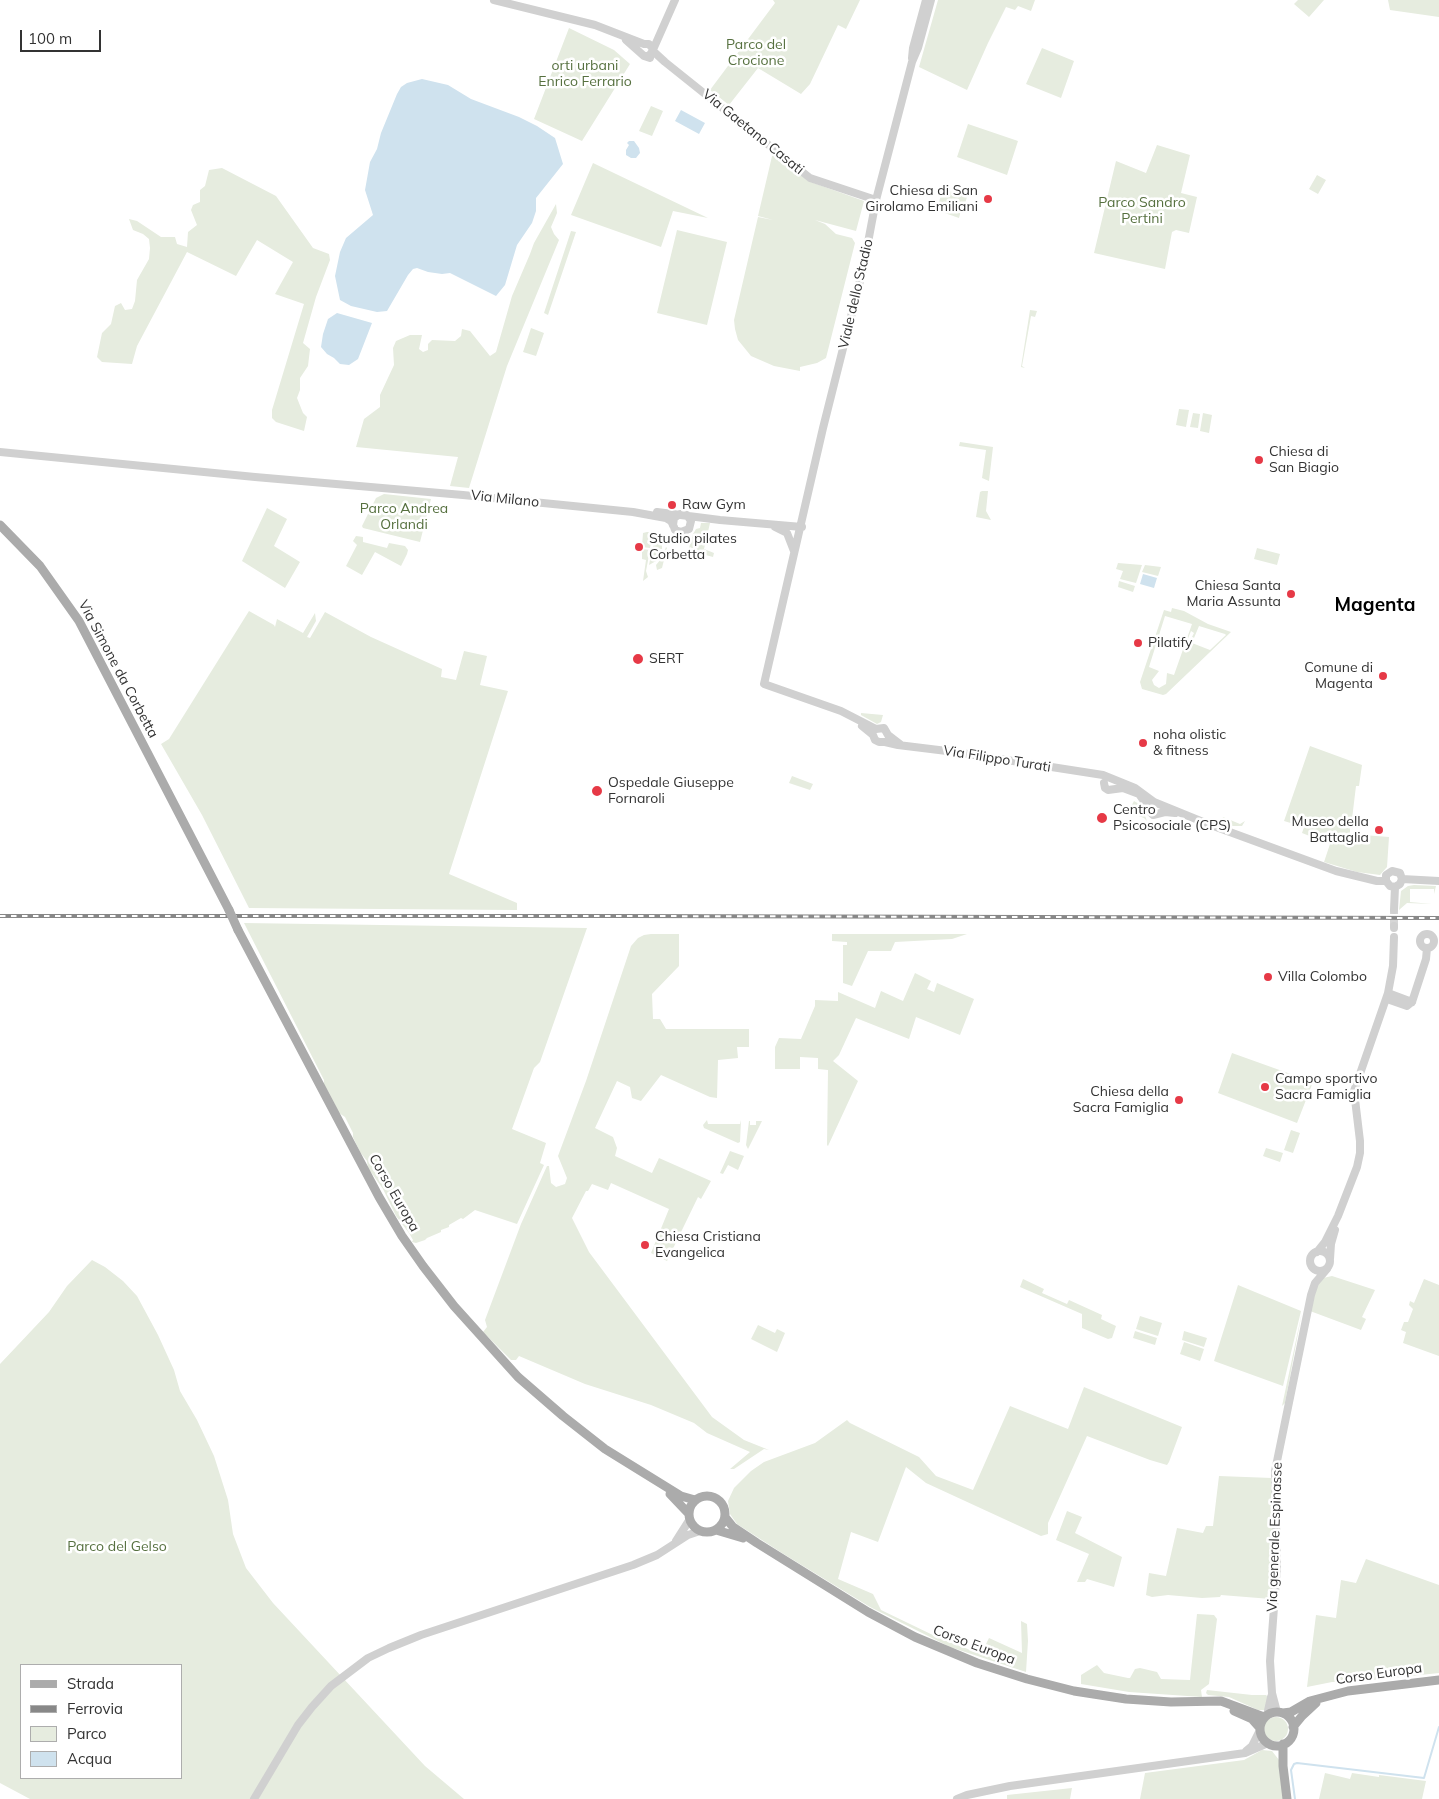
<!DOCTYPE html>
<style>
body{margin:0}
#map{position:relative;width:1439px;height:1799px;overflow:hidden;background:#fff;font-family:Mulish,sans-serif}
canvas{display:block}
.legend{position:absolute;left:20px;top:1664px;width:162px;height:115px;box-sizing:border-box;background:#fff;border:1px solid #adadad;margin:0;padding:6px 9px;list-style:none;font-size:15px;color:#333}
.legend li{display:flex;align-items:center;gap:10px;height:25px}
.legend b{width:25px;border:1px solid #adadad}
.scale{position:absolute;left:20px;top:30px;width:81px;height:22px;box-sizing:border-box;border:2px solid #333;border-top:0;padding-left:6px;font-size:15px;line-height:18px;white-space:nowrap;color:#333;-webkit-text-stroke:4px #fff;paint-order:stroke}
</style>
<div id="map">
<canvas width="1439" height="1799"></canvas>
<ul class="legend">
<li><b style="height:6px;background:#ababab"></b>Strada</li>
<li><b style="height:6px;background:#888"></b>Ferrovia</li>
<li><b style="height:14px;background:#e6ecdf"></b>Parco</li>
<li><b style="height:14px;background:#cfe2ee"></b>Acqua</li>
</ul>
<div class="scale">100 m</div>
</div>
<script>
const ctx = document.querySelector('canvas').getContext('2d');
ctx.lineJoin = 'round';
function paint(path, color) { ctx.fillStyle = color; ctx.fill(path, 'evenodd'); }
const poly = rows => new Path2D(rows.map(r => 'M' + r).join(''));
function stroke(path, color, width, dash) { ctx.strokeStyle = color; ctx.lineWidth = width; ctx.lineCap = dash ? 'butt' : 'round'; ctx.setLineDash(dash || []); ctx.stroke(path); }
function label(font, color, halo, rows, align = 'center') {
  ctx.font = font + ' Mulish,sans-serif'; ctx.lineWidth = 5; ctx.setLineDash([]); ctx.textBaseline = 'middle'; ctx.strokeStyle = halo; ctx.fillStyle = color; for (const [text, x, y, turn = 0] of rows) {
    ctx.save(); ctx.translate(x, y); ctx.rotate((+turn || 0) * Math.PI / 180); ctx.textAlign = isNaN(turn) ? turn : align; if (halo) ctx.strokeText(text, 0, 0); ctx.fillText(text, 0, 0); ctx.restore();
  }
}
const green = poly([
 [773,0,860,0,846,29,838,25,810,84,801,94,758,68,729,105,710,90,775,3],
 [938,0,1035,0,1031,11,1018,6,1015,10,1006,7,988,43,967,90,919,67],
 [1298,0,1324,0,1309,17,1294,4],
 [1388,0,1439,0,1439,17,1390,10],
 [569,28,614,50,630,64,582,141,534,119],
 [1042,48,1074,61,1061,98,1026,84],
 [651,106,663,111,652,136,639,131],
 [968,124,1018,141,1007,175,957,157],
 [1157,145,1190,155,1181,193,1197,197,1189,233,1176,230,1172,232,1165,269,1094,253,1116,161,1146,173],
 [773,152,808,181,864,201,856,231,815,220,825,224,836,234,852,238,855,243,826,358,817,363,800,367,800,371,774,366,751,356,738,340,735,329,734,320,758,217,773,220,758,216],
 [593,163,708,218,673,211,661,247,571,215],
 [222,168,276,196,313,248,329,254,330,260,316,297,303,343,310,349,308,366,300,378,300,390,297,398,303,413,307,417,304,431,276,422,272,418,272,410,304,304,275,294,293,262,257,240,236,276,187,252,137,346,132,364,102,362,97,357,102,333,111,324,115,306,121,303,125,310,132,309,135,301,137,280,149,259,150,248,149,239,143,234,133,230,129,219,137,221,161,237,175,237,177,244,187,247,188,232,197,225,191,210,193,205,200,202,200,190,205,186,209,170],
 [1317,175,1326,180,1318,194,1309,189],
 [943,189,967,197,963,210,939,202],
 [556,204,557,213,551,227,554,234,559,240,507,366,469,488,450,486,458,457,356,447,364,419,380,407,380,395,394,365,393,348,396,341,410,335,422,335,419,349,423,352,428,350,428,344,432,340,455,341,461,336,462,329,470,331,490,356,496,352,512,296,530,254,534,243],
 [941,204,961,210,959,218,939,211],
 [677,230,727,242,707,325,657,313],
 [571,231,576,232,548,315,544,313],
 [1030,310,1037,311,1035,317,1031,316,1022,366,1025,368,1021,367],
 [531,328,544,333,536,356,523,352],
 [1179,409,1189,410,1186,427,1176,425],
 [1193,413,1200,414,1198,428,1190,427],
 [1203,413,1212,415,1209,433,1200,431],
 [960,442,993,447,989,481,982,478,986,450,959,446],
 [982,491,988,491,986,511,991,520,976,517,980,492],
 [384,494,431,499,420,542,363,528,362,526,376,498],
 [267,508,287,519,274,546,300,562,285,588,242,561],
 [701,523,710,523,704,549,714,553,713,557,691,551,688,559,686,558,693,534,696,529,700,528],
 [647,532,653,532,650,548,642,547,643,533],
 [656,532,660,534,662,539,662,549,653,548],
 [356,536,363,537,363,542,387,548,389,543,405,546,408,550,407,554,401,566,375,552,362,575,346,566,357,545,353,541],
 [666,547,667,548,662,568,657,570,656,565,661,559],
 [1257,548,1280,554,1277,565,1254,559],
 [642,549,650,550,646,571,648,577,643,581,646,560,642,559],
 [652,550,661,551,656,561,649,565],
 [1118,563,1142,565,1136,583,1120,579,1123,571,1116,569],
 [1145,565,1161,567,1158,576,1142,572],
 [1119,581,1135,586,1133,592,1118,587],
 [1172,608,1184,611,1208,624,1231,632,1166,694,1163,695,1142,689,1140,682,1164,610,1171,612],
 [1165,616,1192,624,1174,675,1167,673,1166,684,1159,688,1154,685,1152,680,1159,671,1149,667],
 [1199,626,1225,634,1226,635,1210,650,1192,643,1194,639,1192,638,1190,642,1187,641,1191,631,1194,633,1192,637,1194,638],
 [249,611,274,625,275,627,277,619,303,633,315,613,316,621,307,637,310,638,325,612,371,637,442,669,441,677,456,680,464,651,487,656,480,685,508,691,449,874,517,903,517,910,249,908,202,815,161,744,169,739],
 [861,713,883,715,881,722,877,724,861,715],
 [1310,746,1362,765,1359,786,1356,786,1352,819,1342,818,1341,827,1350,828,1350,834,1389,837,1387,867,1380,875,1357,872,1324,862,1330,844,1302,833,1304,827,1284,821],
 [792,776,813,784,810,790,789,783],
 [1134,801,1139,804,1140,802,1147,821,1144,818,1128,812],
 [1223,817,1240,824,1245,821,1242,826,1232,826,1222,821],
 [1414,885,1436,886,1434,894,1434,889,1410,889,1410,902,1432,904,1407,903,1399,910,1401,891,1408,886],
 [244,923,587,928,540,1062,534,1068,512,1129,546,1143,540,1163,544,1165,517,1224,475,1210,463,1219,461,1218,449,1225,449,1227,441,1230,441,1232,427,1238,425,1240,416,1243,412,1242,413,1240,409,1233,396,1216,383,1189,368,1168,367,1161,360,1152,353,1137,353,1133,345,1117,339,1113,328,1091,324,1087,324,1080],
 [651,934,679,934,679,966,652,994,653,1019,660,1019,666,1029,749,1029,749,1047,737,1047,738,1058,718,1060,717,1098,710,1097,661,1075,641,1101,632,1098,630,1087,617,1081,595,1128,613,1137,617,1148,615,1156,652,1173,659,1158,711,1181,701,1199,698,1197,667,1261,651,1253,669,1209,611,1183,608,1190,592,1184,588,1191,586,1191,572,1218,589,1252,712,1417,744,1440,769,1450,764,1449,734,1469,730,1469,750,1452,707,1433,694,1423,651,1405,585,1384,519,1356,516,1360,511,1360,483,1332,487,1327,485,1320,521,1224,547,1166,549,1166,551,1183,556,1187,565,1184,567,1178,558,1156,586,1081,631,946,638,938,644,935],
 [832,934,967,934,952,939,895,942,891,951,868,951,852,986,843,983,843,945,847,945,847,942,832,941],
 [915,973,931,981,927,989,934,992,937,983,974,999,960,1035,916,1017,909,1039,856,1018,839,1055,833,1061,858,1081,828,1146,827,1145,828,1070,818,1069,818,1058,800,1057,800,1069,775,1069,775,1047,779,1038,801,1039,815,1006,815,1000,838,1001,838,992,875,1008,881,991,903,1001],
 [1232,1053,1313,1082,1297,1123,1218,1093],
 [707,1120,708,1124,740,1124,741,1120,740,1142,738,1143,704,1128,703,1125],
 [749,1121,750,1121,750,1125,756,1125,756,1121,762,1121,748,1149,746,1145],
 [1291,1130,1300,1133,1293,1153,1284,1150],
 [1266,1148,1283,1153,1280,1162,1263,1156],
 [730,1151,744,1156,738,1170,728,1165,723,1174,720,1173],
 [92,1260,105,1267,123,1281,137,1296,158,1335,174,1370,180,1391,197,1420,214,1456,228,1500,233,1534,246,1568,273,1603,425,1766,464,1799,30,1799,0,1783,0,1364,49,1312,67,1286],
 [21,1665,181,1665,181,1778,21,1778],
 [1332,1276,1375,1290,1362,1317,1366,1319,1361,1330,1310,1311,1315,1288,1323,1278],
 [1023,1279,1044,1289,1042,1293,1067,1304,1069,1300,1102,1315,1101,1319,1116,1326,1112,1338,1108,1339,1082,1328,1082,1314,1020,1287],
 [1424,1279,1439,1285,1439,1356,1403,1343,1406,1332,1401,1330,1404,1322,1408,1322,1413,1309,1409,1305,1410,1301,1414,1303],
 [1238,1285,1301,1311,1283,1386,1214,1361],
 [1302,1312,1285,1403,1282,1406],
 [1140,1316,1162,1323,1158,1336,1136,1329],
 [758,1325,775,1333,777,1329,785,1333,777,1352,751,1339],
 [1135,1331,1157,1338,1155,1345,1133,1338],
 [1184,1331,1207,1338,1204,1347,1182,1340],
 [1184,1342,1204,1349,1200,1361,1180,1354],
 [1084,1387,1182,1427,1169,1462,1167,1465,1150,1460,1087,1436,1048,1523,1048,1534,1041,1536,926,1483,906,1467,878,1542,851,1532,838,1579,873,1594,881,1610,939,1638,981,1654,989,1638,1022,1653,1021,1621,1027,1624,1028,1641,1026,1672,950,1647,870,1607,782,1553,737,1524,730,1514,728,1501,734,1488,751,1471,764,1462,815,1443,847,1420,850,1423,919,1457,936,1476,973,1490,1010,1406,1068,1429],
 [1219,1476,1272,1478,1274,1572,1271,1599,1221,1595,1220,1597,1202,1598,1168,1595,1152,1597,1146,1595,1149,1573,1166,1576,1177,1528,1203,1533,1206,1526,1213,1526],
 [1067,1511,1082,1517,1075,1533,1122,1557,1114,1587,1087,1579,1085,1582,1077,1582,1089,1554,1056,1540],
 [1366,1559,1439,1585,1439,1673,1353,1682,1332,1682,1307,1687,1316,1615,1336,1618,1341,1580,1356,1583],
 [1197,1614,1214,1615,1217,1619,1209,1684,1201,1690,1202,1697,1129,1692,1081,1684,1081,1675,1097,1665,1104,1673,1128,1678,1130,1678,1135,1669,1140,1668,1157,1672,1161,1679,1190,1680],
 [1207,1690,1252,1695,1266,1695,1268,1697,1265,1710,1258,1710,1229,1697,1208,1695,1206,1693],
 '1264 1729a12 12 0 1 1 24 0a12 12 0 1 1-24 0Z',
 [1262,1750,1272,1751,1279,1760,1283,1799,1140,1799,1145,1773,1244,1760],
 [1325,1773,1350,1779,1352,1773,1379,1777,1379,1775,1426,1781,1422,1799,1319,1799],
 [1072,1788,1070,1799,1007,1799,1007,1795]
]);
const water = poly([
 [422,79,448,85,471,99,519,117,537,126,555,138,563,164,536,198,536,211,532,223,517,245,505,285,496,296,450,273,442,274,428,272,417,268,413,269,408,275,387,311,377,312,351,306,340,300,335,276,340,252,346,238,373,215,365,190,370,162,377,149,381,133,397,94,401,87,407,83],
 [681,110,705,123,699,134,675,121],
 [629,141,634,141,639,148,640,153,636,158,631,158,626,155,626,150,629,145,627,143],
 [337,313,372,323,358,359,349,365,340,364,334,358,327,354,321,347,323,334,328,319],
 [1143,574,1157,578,1154,588,1140,584]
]);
const stream = poly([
 [1295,1799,1291,1770,1294,1764,1297,1763,1424,1778,1439,1727]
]);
const tertiaryTunnel = poly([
 [1394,926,1394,910]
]);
const tertiary = poly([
 [494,0,595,25,644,44,649,44,653,49],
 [626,40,644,56,650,58],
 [653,51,665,62,810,178,876,200],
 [646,56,649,56,652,52,675,0],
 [912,58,913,48,926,0],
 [0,452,255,477,463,495,633,512,666,518,671,521,674,527,675,530,681,532,689,529,691,521,687,515,680,514,674,518,673,525],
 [657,512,720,520,802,527],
 [775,527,787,533,794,551],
 [862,726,873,735,875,740,879,742,885,742,898,745,955,752,1103,775,1135,788,1154,802],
 [901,745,888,735,884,728,876,729,841,711,764,684,823,428,863,269,876,200,912,62,918,48,931,0],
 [1104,783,1105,788,1108,790,1123,788,1139,794,1148,807,1149,811,1153,815,1165,812,1175,813],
 [1154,802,1208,824,1336,871,1377,881,1386,881],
 [1402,879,1439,881],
 [1386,881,1386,875,1392,871,1400,873,1402,879],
 [1386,881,1390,886,1395,887,1400,884,1402,879],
 [1394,910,1395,887],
 [1394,926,1394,928],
 '1420 941a7 7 0 1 1 14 0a7 7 0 1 1-14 0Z',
 [1388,993,1412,1002],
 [1387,999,1407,1006,1412,1002],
 [1412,1002,1426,959,1427,948],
 '1310 1261a10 10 0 1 1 20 0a10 10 0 1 1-20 0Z',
 [1317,1252,1325,1242,1338,1216,1357,1167,1360,1153,1360,1141,1354,1091,1388,993,1393,966,1394,937],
 [1330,1259,1331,1244,1335,1230],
 [676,1541,690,1519],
 [1277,1712,1272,1693,1270,1661,1277,1567,1275,1471,1311,1295,1315,1283,1327,1269],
 [1267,1715,1271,1697],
 [1246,1751,1252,1746,1260,1730],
 [254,1799,298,1725,312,1707,331,1686,368,1658,389,1648,421,1635,633,1565,657,1555,688,1535,700,1531],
 [957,1799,967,1795,1010,1786,1245,1753,1268,1743]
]);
const primary = poly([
 [0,525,40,566,79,621,229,910],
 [238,930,379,1197,402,1236,423,1266,454,1306,518,1377,563,1416,605,1449,681,1496,695,1500],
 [670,1494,689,1514],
 '689 1514a18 18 0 1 1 36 0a18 18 0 1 1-36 0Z',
 [725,1517,733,1527,757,1543,868,1612,915,1637,977,1663,1027,1679,1074,1691,1126,1699,1171,1702,1221,1701,1264,1717],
 [716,1530,743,1538],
 [1234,1711,1252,1719,1260,1728],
 '1260 1729a17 17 0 1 1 34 0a17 17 0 1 1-34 0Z',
 [1283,1713,1291,1712,1310,1701,1348,1691,1439,1680],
 [1293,1727,1302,1716,1316,1703],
 [1283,1744,1283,1766,1287,1799]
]);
const rail = poly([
 [0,916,627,916,1439,918]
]);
const primaryBridge = poly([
 [229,910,238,930]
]);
const markers = [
 [988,199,5,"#e63946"],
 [1259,460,5,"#e63946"],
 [672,505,5,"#e63946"],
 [639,547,5,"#e63946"],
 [1291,594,5,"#e63946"],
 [1138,643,5,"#e63946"],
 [638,659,6,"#e63946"],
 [1383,676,5,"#e63946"],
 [1143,743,5,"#e63946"],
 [597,791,6,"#e63946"],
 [1102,818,6,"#e63946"],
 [1379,830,5,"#e63946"],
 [1268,977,5,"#e63946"],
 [1265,1087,5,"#e63946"],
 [1179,1100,5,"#e63946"],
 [645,1245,5,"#e63946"]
];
const parkNames = [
 ["Parco del",756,45],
 ["Crocione",756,61],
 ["orti urbani",585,66],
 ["Enrico Ferrario",585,82],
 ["Parco Sandro",1142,203],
 ["Pertini",1142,219],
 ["Parco Andrea",404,509],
 ["Orlandi",404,525],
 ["Parco del Gelso",117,1547]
];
const streetNames = [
 ["Via Gaetano Casati",753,132,39],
 ["Viale dello Stadio",856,294,-77],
 ["Via Milano",505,499,6],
 ["Via Simone da Corbetta",118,669,62],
 ["Via Filippo Turati",997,759,9],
 ["Corso Europa",394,1193,60],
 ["Via generale Espinasse",1275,1537,-88],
 ["Corso Europa",974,1645,21],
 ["Corso Europa",1379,1674,-8]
];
const poiNames = [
 ["Chiesa di San",978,191,"right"],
 ["Girolamo Emiliani",978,207,"right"],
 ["Chiesa di",1269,452],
 ["San Biagio",1269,468],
 ["Raw Gym",682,505],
 ["Studio pilates",649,539],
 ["Corbetta",649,555],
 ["Chiesa Santa",1281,586,"right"],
 ["Maria Assunta",1281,602,"right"],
 ["Pilatify",1148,643],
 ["SERT",649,659],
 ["Comune di",1373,668,"right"],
 ["Magenta",1373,684,"right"],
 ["noha olistic",1153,735],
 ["& fitness",1153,751],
 ["Ospedale Giuseppe",608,783],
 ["Fornaroli",608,799],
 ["Centro",1113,810],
 ["Psicosociale (CPS)",1113,826],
 ["Museo della",1369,822,"right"],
 ["Battaglia",1369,838,"right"],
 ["Villa Colombo",1278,977],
 ["Campo sportivo",1275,1079],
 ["Sacra Famiglia",1275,1095],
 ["Chiesa della",1169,1092,"right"],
 ["Sacra Famiglia",1169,1108,"right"],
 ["Chiesa Cristiana",655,1237],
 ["Evangelica",655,1253]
];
const districtNames = [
 ["Magenta",1375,605]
];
paint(green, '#e6ecdf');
paint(water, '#cfe2ee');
stroke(stream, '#cfe2ee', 2);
stroke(tertiaryTunnel, '#d6d6d6', 8, [8, 4]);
stroke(tertiary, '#d0d0d0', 8);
stroke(primary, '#ababab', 9);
stroke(rail, '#888', 4);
stroke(rail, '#fff', 2, [5.5]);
stroke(primaryBridge, '#ababab', 9);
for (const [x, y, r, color] of markers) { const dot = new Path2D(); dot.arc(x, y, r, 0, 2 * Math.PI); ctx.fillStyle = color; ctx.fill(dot); stroke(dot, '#fff', 2); }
label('14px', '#56703f', '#fff', parkNames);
label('14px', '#333', '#fff', streetNames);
label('14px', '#333', '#fff', poiNames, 'left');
label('bold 19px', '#000', '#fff', districtNames);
</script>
